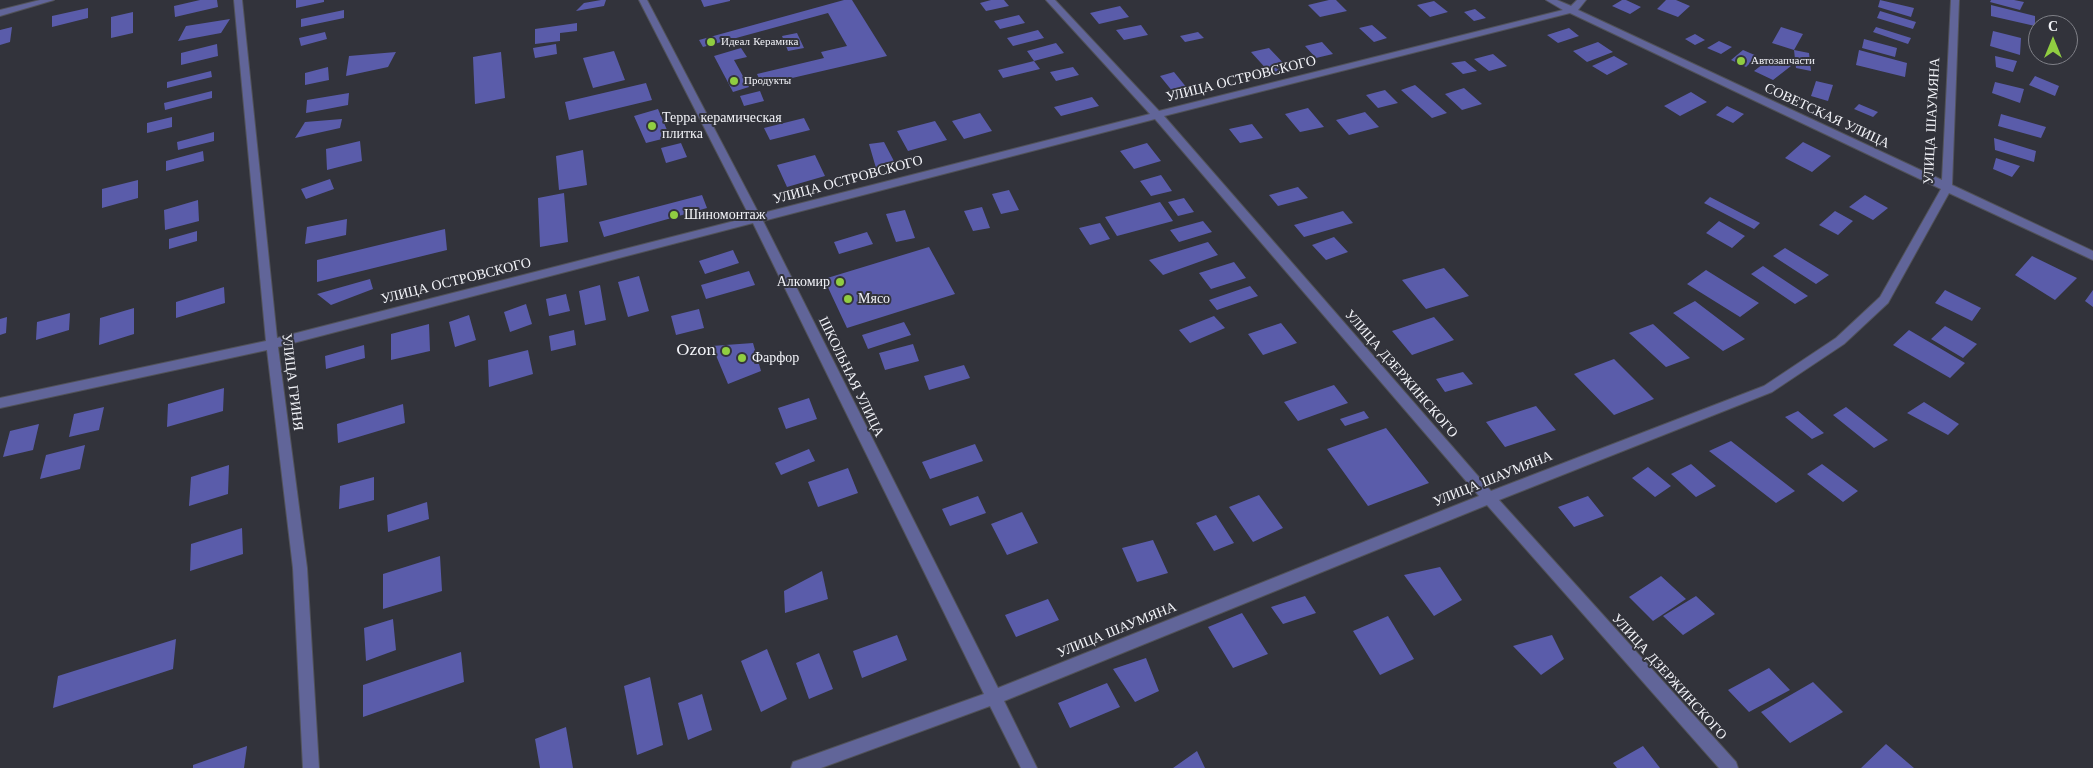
<!DOCTYPE html>
<meta charset="utf-8">
<style>
body{margin:0}
#map{position:relative;width:2093px;height:768px;overflow:hidden;background:#32333b;font-family:"Libre Baskerville",serif}
canvas{display:block}
.north{position:absolute;left:2028px;top:15px;width:50px;height:50px;box-sizing:border-box;background:#32333b;border:1px solid #7f8087;border-radius:50%;rotate:0deg;font-size:14px;font-weight:700;line-height:20px;text-align:center;color:#f2f3f8}
.north::after{content:'';display:block;margin:auto;width:18px;height:22px;background:#90cd41;clip-path:polygon(50% 0,100% 100%,50% 72%,0 100%)}
</style>
<div id="map">
<canvas width="2093" height="768"></canvas>
<div class="north">С</div>
</div>
<script>
const ctx = document.querySelector('canvas').getContext('2d');
ctx.lineJoin = 'round';
function paint(path, color) { ctx.fillStyle = color; ctx.fill(path, 'evenodd'); }
const poly = rows => new Path2D(rows.map(r => 'M' + r).join(''));
function stroke(path, color, width, dash) { ctx.strokeStyle = color; ctx.lineWidth = width; ctx.lineCap = dash ? 'butt' : 'round'; ctx.setLineDash(dash || []); ctx.stroke(path); }
function label(font, color, halo, rows, align = 'center') {
  ctx.font = font + ' "Libre Baskerville",serif'; ctx.lineWidth = 4; ctx.setLineDash([]); ctx.textBaseline = 'middle'; ctx.strokeStyle = halo; ctx.fillStyle = color; for (const [text, x, y, turn = 0] of rows) {
    ctx.save(); ctx.translate(x, y); ctx.rotate((+turn || 0) * Math.PI / 180); ctx.textAlign = isNaN(turn) ? turn : align; if (halo) ctx.strokeText(text, 0, 0); ctx.fillText(text, 0, 0); ctx.restore();
  }
}
const building = poly([
 [200,0,217,0,218,7,175,17,174,6],
 [296,0,324,0,324,2,296,8],
 [601,0,606,0,604,6,576,11,584,3],
 [701,0,730,0,730,1,704,7],
 [844,0,852,0,887,56,762,85,757,74,824,58,821,52,847,46,828,13,703,47,699,40],
 [991,0,1004,0,1009,6,986,11,980,3],
 [1329,0,1336,0,1347,11,1320,17,1308,5],
 [1622,0,1626,0,1641,7,1630,14,1612,6],
 [1666,0,1676,0,1690,6,1678,17,1657,9],
 [1880,0,1914,8,1911,17,1878,7],
 [1991,0,2014,0,2024,2,2020,10,1990,2],
 [1434,1,1448,12,1430,17,1417,5],
 [1991,5,2035,16,2035,26,1991,16],
 [1120,6,1129,17,1099,24,1090,13],
 [88,8,88,18,52,27,52,16],
 [1475,9,1486,18,1474,21,1464,12],
 [344,10,344,18,301,27,301,19],
 [1880,11,1916,22,1913,29,1877,18],
 [133,12,133,33,111,38,111,17],
 [1019,15,1025,23,1000,29,994,21],
 [230,19,221,33,178,41,186,26],
 [577,23,577,31,560,33,560,41,535,44,535,29],
 [1141,25,1148,35,1124,40,1116,30],
 [1372,25,1387,38,1374,42,1359,28],
 [12,27,10,42,0,45,0,30],
 [1781,27,1803,34,1794,50,1772,43],
 [1876,27,1911,38,1908,44,1873,32],
 [1569,28,1579,36,1558,43,1547,35],
 [1038,30,1044,38,1013,46,1007,38],
 [1993,31,2021,38,2020,55,1990,46],
 [325,32,327,39,301,46,299,38],
 [1198,32,1204,38,1185,42,1180,36],
 [797,33,804,48,788,51,782,36],
 [1695,34,1705,40,1695,45,1685,39],
 [1864,39,1897,48,1895,57,1862,48],
 [1719,41,1732,47,1721,54,1707,48],
 [1322,42,1333,54,1316,58,1305,46],
 [1598,42,1613,52,1587,62,1573,51],
 [1056,43,1064,53,1034,61,1027,51],
 [217,44,218,56,181,65,181,53],
 [556,44,557,54,535,58,533,48],
 [741,48,747,57,734,60,749,87,733,92,714,56],
 [1269,48,1288,68,1270,73,1251,52],
 [1743,50,1757,56,1746,67,1731,60],
 [1794,50,1809,53,1811,71,1796,68],
 [1859,50,1907,63,1905,77,1856,65],
 [614,51,625,80,593,88,583,58],
 [396,52,388,67,346,76,349,56],
 [501,52,505,98,475,104,473,57],
 [1493,54,1507,66,1489,71,1474,59],
 [1614,56,1628,64,1607,75,1592,66],
 [1995,56,2017,61,2013,72,1996,67],
 [1772,57,1791,66,1773,80,1754,71],
 [1034,61,1040,69,1003,78,998,70],
 [1465,61,1477,71,1463,74,1451,63],
 [328,67,329,80,305,85,305,73],
 [1073,67,1079,75,1056,81,1050,72],
 [211,71,212,77,167,88,167,82],
 [1174,72,1187,88,1173,92,1160,76],
 [2035,76,2059,86,2055,96,2029,85],
 [1816,81,1833,85,1828,101,1811,96],
 [1995,82,2024,89,2020,103,1992,93],
 [646,83,652,100,569,120,565,102],
 [1415,85,1447,113,1432,118,1401,90],
 [1464,88,1482,104,1462,110,1445,94],
 [1385,90,1398,103,1378,108,1366,95],
 [212,91,212,98,165,110,164,103],
 [760,91,764,101,744,106,740,96],
 [1691,92,1707,102,1680,116,1664,106],
 [349,93,348,105,306,113,307,100],
 [1092,97,1099,106,1061,116,1054,107],
 [1859,104,1878,112,1873,117,1854,109],
 [1727,106,1744,114,1733,123,1716,115],
 [1308,108,1324,127,1300,132,1285,114],
 [658,109,670,137,646,143,634,116],
 [1365,112,1379,127,1349,135,1336,120],
 [980,113,992,131,964,139,952,121],
 [2001,114,2046,127,2041,138,1998,126],
 [172,117,172,127,147,133,147,123],
 [804,118,810,130,770,140,764,128],
 [342,119,340,128,295,138,305,122],
 [935,121,947,140,908,151,897,131],
 [1252,124,1263,138,1240,143,1229,129],
 [214,132,214,141,178,150,177,142],
 [1994,138,2036,151,2034,162,1995,150],
 [360,141,362,161,327,170,326,149],
 [884,142,896,165,876,168,869,144],
 [1803,142,1831,156,1812,172,1785,158],
 [681,143,687,157,666,163,661,148],
 [1147,143,1161,161,1134,169,1120,151],
 [583,150,587,185,559,190,556,156],
 [203,151,204,161,166,171,166,161],
 [815,155,825,176,787,187,777,165],
 [1996,158,2020,166,2012,177,1993,169],
 [1161,175,1172,191,1151,196,1140,181],
 [330,179,334,189,306,199,301,189],
 [138,180,138,198,102,208,102,189],
 [1298,187,1308,198,1278,206,1269,195],
 [1009,190,1019,210,1001,214,992,194],
 [564,193,568,242,540,247,538,198],
 [702,195,707,208,604,237,599,222],
 [1865,195,1888,208,1873,220,1849,207],
 [1710,197,1760,223,1754,229,1704,203],
 [1184,198,1194,212,1178,216,1168,202],
 [198,200,199,221,165,230,164,210],
 [1160,202,1173,221,1117,236,1105,217],
 [982,207,990,228,973,231,964,211],
 [905,210,915,238,896,242,886,214],
 [1343,211,1353,223,1304,237,1294,225],
 [1835,211,1853,221,1838,235,1819,225],
 [347,219,346,235,305,244,307,227],
 [1203,221,1212,232,1179,242,1170,230],
 [1719,221,1745,236,1732,248,1706,233],
 [1100,223,1110,239,1090,245,1079,228],
 [445,229,447,250,317,282,317,260],
 [197,231,197,241,169,249,169,239],
 [867,232,873,244,839,254,834,242],
 [1334,237,1348,252,1326,260,1312,245],
 [1208,242,1218,255,1163,275,1149,260],
 [929,247,955,294,847,328,824,279],
 [1785,248,1829,275,1816,284,1773,256],
 [733,250,739,263,705,274,699,261],
 [2032,256,2077,278,2055,300,2015,275],
 [1234,262,1246,278,1211,289,1199,273],
 [1763,266,1808,296,1795,304,1751,274],
 [1444,268,1469,296,1426,309,1402,280],
 [1706,270,1759,303,1740,317,1687,284],
 [749,271,755,285,706,299,701,285],
 [639,276,649,311,628,317,618,282],
 [370,279,373,289,331,305,317,294],
 [600,285,606,320,585,325,579,291],
 [1250,286,1258,296,1217,310,1209,300],
 [224,287,225,303,176,318,176,302],
 [1945,290,1981,308,1972,321,1935,303],
 [2093,290,2093,307,2085,301],
 [566,294,570,311,549,316,546,299],
 [1695,301,1745,339,1723,351,1673,313],
 [526,304,532,324,510,332,504,312],
 [134,308,134,334,99,345,100,318],
 [699,309,704,328,676,335,671,316],
 [70,313,69,330,36,340,37,322],
 [469,315,476,340,455,347,449,322],
 [1214,316,1225,328,1190,343,1179,330],
 [7,317,6,333,0,335,0,319],
 [1434,317,1454,340,1412,355,1392,331],
 [904,322,911,335,868,349,862,335],
 [1281,323,1297,343,1263,355,1248,334],
 [429,324,430,351,391,360,391,334],
 [1653,324,1690,358,1666,367,1629,333],
 [1945,326,1977,344,1963,358,1931,339],
 [574,330,576,345,551,351,549,336],
 [1909,330,1965,363,1950,378,1893,345],
 [753,343,761,371,728,384,712,346],
 [913,344,919,361,885,370,879,353],
 [364,345,365,358,326,369,325,356],
 [528,350,533,374,489,387,488,360],
 [1614,359,1654,399,1614,415,1574,374],
 [964,365,970,378,929,390,924,376],
 [1463,372,1473,384,1445,392,1436,379],
 [1334,385,1348,403,1298,421,1284,402],
 [224,388,223,411,167,427,168,404],
 [809,398,817,419,786,429,778,408],
 [1924,402,1959,424,1948,435,1907,413],
 [403,404,405,423,338,443,337,424],
 [1536,406,1556,430,1505,447,1486,422],
 [104,407,99,430,69,437,74,414],
 [1846,407,1888,440,1874,448,1833,415],
 [1364,411,1369,418,1345,426,1340,419],
 [1798,411,1824,433,1812,439,1785,417],
 [39,424,33,450,3,457,10,431],
 [1386,428,1429,483,1368,506,1327,449],
 [1731,441,1795,491,1776,503,1709,451],
 [975,444,983,461,930,479,922,462],
 [85,445,80,469,40,479,46,455],
 [809,449,815,461,781,475,775,463],
 [1691,464,1716,486,1696,497,1671,474],
 [1822,464,1858,491,1843,502,1807,474],
 [229,465,228,494,189,506,191,477],
 [1648,467,1671,486,1655,497,1632,478],
 [848,468,858,493,818,507,808,482],
 [374,477,374,500,339,509,340,486],
 [1259,495,1283,528,1253,542,1229,507],
 [978,496,986,513,950,526,942,509],
 [1588,496,1604,516,1574,527,1558,507],
 [427,502,429,519,388,532,387,515],
 [1022,512,1038,543,1007,555,991,524],
 [1216,515,1234,543,1214,551,1196,523],
 [242,528,243,554,190,571,191,544],
 [1153,540,1168,573,1137,582,1122,548],
 [440,556,442,591,383,609,383,574],
 [1440,567,1462,600,1434,616,1404,575],
 [822,571,828,599,785,613,784,591],
 [1661,576,1686,599,1653,621,1629,597],
 [1305,596,1316,613,1283,624,1271,607],
 [1696,596,1715,614,1683,635,1663,616],
 [1048,599,1059,620,1016,637,1005,615],
 [1242,613,1268,654,1233,668,1208,627],
 [1388,616,1414,659,1380,675,1353,631],
 [393,619,396,650,366,661,364,628],
 [897,635,907,660,862,678,853,651],
 [1552,635,1564,659,1541,675,1513,646],
 [176,639,173,669,53,708,58,676],
 [767,649,787,699,761,712,741,661],
 [461,652,464,682,363,717,363,685],
 [819,653,833,689,809,699,796,663],
 [1146,658,1159,691,1135,702,1113,669],
 [1769,668,1790,690,1749,712,1728,690],
 [650,677,663,745,637,755,624,686],
 [1813,682,1843,712,1790,743,1761,712],
 [1107,683,1120,707,1070,728,1058,703],
 [702,694,712,730,688,740,678,703],
 [566,727,573,768,540,768,535,739],
 [1886,744,1914,768,1861,768],
 [247,746,244,768,193,768,193,765],
 [1643,746,1660,768,1617,768,1613,763],
 [1197,751,1205,768,1173,768]
]);
const minor = poly([
 [40,0,54,0,0,16,0,10,40,0],
 [234,0,242,0,277,338,750,217,639,0,647,0,759,214,1150,114,1046,0,1055,0,1159,111,1563,10,1546,0,1557,0,1571,6,1577,0,1586,0,1578,10,1942,180,1951,0,1959,0,1952,185,2093,251,2093,260,1949,193,1888,303,1844,344,1772,392,1499,500,1736,762,1738,768,1719,768,1487,505,1004,701,1037,768,1021,768,990,706,821,768,791,768,793,762,799,760,984,694,753,223,278,347,307,568,319,768,303,768,293,568,267,350,0,408,0,398,266,341,234,0],
 [1570,13,1941,189,1880,297,1836,338,1764,386,1491,491,1164,116,1570,13],
 [1155,119,1479,496,998,688,763,221,1155,119]
]);
const markers = [
 [711,42,5,"#90cd41"],
 [1741,61,5,"#90cd41"],
 [734,81,5,"#90cd41"],
 [652,126,5,"#90cd41"],
 [674,215,5,"#90cd41"],
 [840,282,5,"#90cd41"],
 [848,299,5,"#90cd41"],
 [726,351,5,"#90cd41"],
 [742,358,5,"#90cd41"]
];
const farPoinames = [
 ["Идеал Керамика",721,42],
 ["Автозапчасти",1751,61],
 ["Продукты",744,81]
];
const streetNames = [
 ["УЛИЦА ОСТРОВСКОГО",1241,79,-14],
 ["СОВЕТСКАЯ УЛИЦА",1827,116,25],
 ["УЛИЦА ШАУМЯНА",1932,121,-87],
 ["УЛИЦА ОСТРОВСКОГО",848,180,-15],
 ["УЛИЦА ОСТРОВСКОГО",456,281,-14],
 ["УЛИЦА ДЗЕРЖИНСКОГО",1401,374,49],
 ["ШКОЛЬНАЯ УЛИЦА",851,377,64],
 ["УЛИЦА ГРИНЯ",292,382,83],
 ["УЛИЦА ШАУМЯНА",1493,479,-22],
 ["УЛИЦА ШАУМЯНА",1117,630,-22],
 ["УЛИЦА ДЗЕРЖИНСКОГО",1669,677,48]
];
const poiNames = [
 ["Терра керамическая",662,118],
 ["плитка",662,134],
 ["Шиномонтаж",684,215],
 ["Алкомир",830,282,"right"],
 ["Мясо",858,299],
 ["Ozon",716,351,"right"],
 ["Фарфор",752,358]
];
paint(building, '#5a5caa');
stroke(minor, '#515259', 2);
paint(minor, '#616599');
for (const [x, y, r, color] of markers) { const dot = new Path2D(); dot.arc(x, y, r, 0, 2 * Math.PI); ctx.fillStyle = color; ctx.fill(dot); stroke(dot, '#32333b', 2); }
label('11px', '#f2f3f8', '#32333b', farPoinames, 'left');
label('14px', '#f2f3f8', '#32333b', streetNames);
label('14px', '#f2f3f8', '#32333b', poiNames, 'left');
</script>
